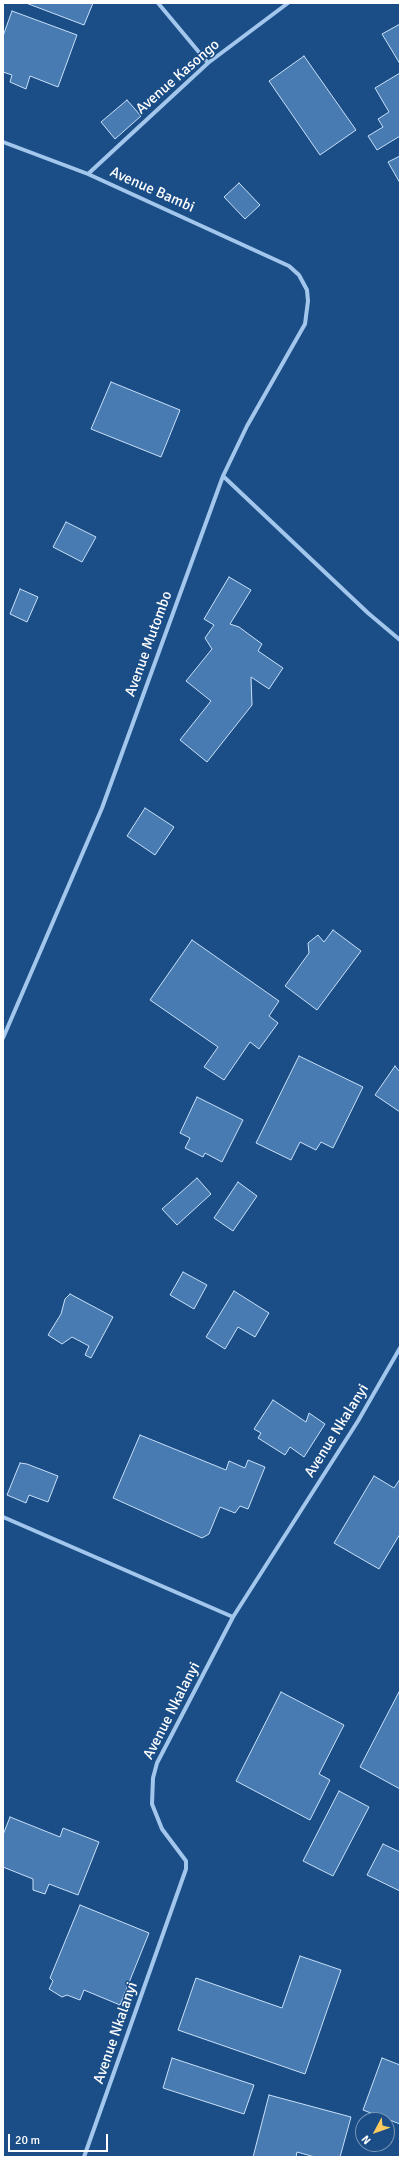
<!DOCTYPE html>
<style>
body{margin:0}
#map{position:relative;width:403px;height:2160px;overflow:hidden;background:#1b4e87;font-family:Signika,sans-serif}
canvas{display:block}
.frame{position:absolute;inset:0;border:4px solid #fff;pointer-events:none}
.north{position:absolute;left:355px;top:2112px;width:40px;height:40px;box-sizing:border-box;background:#1b4e87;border:1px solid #7695b7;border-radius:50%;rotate:229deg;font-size:11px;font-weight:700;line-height:16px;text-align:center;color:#fff}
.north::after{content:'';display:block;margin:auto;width:14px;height:18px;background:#fdca60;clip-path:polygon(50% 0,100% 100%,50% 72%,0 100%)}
.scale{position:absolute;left:8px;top:2134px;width:100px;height:18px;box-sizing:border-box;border:2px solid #fff;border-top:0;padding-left:5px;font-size:12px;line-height:14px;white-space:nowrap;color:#fff;-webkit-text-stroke:3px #1b4e87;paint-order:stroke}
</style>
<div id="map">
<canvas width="403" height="2160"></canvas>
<div class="frame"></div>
<div class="north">N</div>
<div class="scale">20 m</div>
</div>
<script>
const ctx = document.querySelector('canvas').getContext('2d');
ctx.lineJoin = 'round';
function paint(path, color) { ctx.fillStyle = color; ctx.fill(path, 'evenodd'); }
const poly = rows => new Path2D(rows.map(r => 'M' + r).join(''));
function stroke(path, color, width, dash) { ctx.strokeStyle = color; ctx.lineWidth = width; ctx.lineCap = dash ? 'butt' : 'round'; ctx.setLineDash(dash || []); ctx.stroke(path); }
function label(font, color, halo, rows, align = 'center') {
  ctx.font = font + ' Signika,sans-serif'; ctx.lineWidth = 3; ctx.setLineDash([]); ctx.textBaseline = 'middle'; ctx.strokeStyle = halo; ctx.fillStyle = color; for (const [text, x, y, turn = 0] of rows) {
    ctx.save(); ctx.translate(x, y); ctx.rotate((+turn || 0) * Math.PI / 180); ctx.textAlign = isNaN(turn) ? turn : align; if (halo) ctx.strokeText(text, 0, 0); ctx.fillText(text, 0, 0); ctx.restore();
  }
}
const building = poly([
 [26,3,93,3,84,25,26,3],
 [12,11,77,35,58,87,30,76,26,89,10,82,12,75,3,72,3,36,12,11],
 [400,24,400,64,382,34,400,24],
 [304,56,356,130,320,155,269,81,304,56],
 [400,73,400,136,377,150,368,136,383,127,378,119,389,112,375,88,400,73],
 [127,100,141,116,115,139,101,122,127,100],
 [400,156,400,183,388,162,400,156],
 [239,183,260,205,245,219,224,197,239,183],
 [111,382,180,410,161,457,91,429,111,382],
 [66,522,96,537,82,562,53,547,66,522],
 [229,577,251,590,230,624,239,627,262,644,258,651,283,668,269,689,251,677,252,705,207,762,180,740,211,701,186,681,212,649,205,638,214,625,204,619,229,577],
 [20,589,38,597,27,622,10,614,20,589],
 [145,808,174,827,155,855,127,836,145,808],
 [333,930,361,951,317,1010,285,986,309,953,308,943,318,935,324,942,333,930],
 [192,940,279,1001,269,1016,278,1023,259,1049,250,1042,224,1080,204,1067,218,1047,150,1000,192,940],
 [299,1056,363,1087,333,1148,321,1142,316,1150,300,1142,291,1160,256,1143,299,1056],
 [395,1066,400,1072,400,1112,375,1095,395,1066],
 [197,1097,243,1120,222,1162,205,1153,203,1157,185,1148,190,1138,180,1133,197,1097],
 [197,1178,211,1194,177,1225,162,1209,197,1178],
 [238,1182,257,1196,233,1231,214,1218,238,1182],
 [183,1272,207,1285,194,1309,170,1295,183,1272],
 [234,1291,269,1313,255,1337,238,1327,225,1349,206,1337,234,1291],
 [70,1294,113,1317,91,1358,85,1355,89,1346,72,1337,62,1344,48,1335,61,1314,65,1299,70,1294],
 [273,1400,306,1422,309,1413,325,1424,304,1457,290,1447,285,1455,258,1438,261,1433,254,1429,273,1400],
 [140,1435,226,1470,229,1461,245,1468,248,1460,265,1467,248,1509,240,1506,235,1513,220,1507,209,1534,202,1538,113,1498,140,1435],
 [20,1463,27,1464,58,1476,48,1502,29,1495,26,1503,7,1495,20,1463],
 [374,1476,394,1488,400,1479,400,1534,379,1569,334,1543,374,1476],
 [400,1690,400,1789,360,1767,400,1690],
 [281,1692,344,1725,319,1774,330,1780,310,1820,236,1781,281,1692],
 [339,1791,369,1807,333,1876,303,1861,339,1791],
 [10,1817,60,1837,63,1828,99,1842,78,1895,49,1884,45,1894,33,1890,33,1879,3,1867,3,1835,10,1817],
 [383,1844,400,1852,400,1891,367,1875,383,1844],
 [80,1905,149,1933,120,2005,84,1990,80,2000,67,1995,62,1997,49,1989,53,1981,50,1978,80,1905],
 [300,1956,341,1970,305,2074,178,2030,196,1978,282,2008,300,1956],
 [172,2058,254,2085,244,2114,163,2088,172,2058],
 [382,2058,400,2065,400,2124,363,2110,382,2058],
 [269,2095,351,2117,340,2157,315,2157,297,2152,296,2157,253,2157,269,2095]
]);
const minor = poly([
 [158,3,208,63],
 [3,142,88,174,289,266,299,275,307,290,308,301,305,324,247,426,223,476,102,808,3,1038],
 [88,174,208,63,288,3],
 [223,476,368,613,400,640],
 [3,1517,233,1617],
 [84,2157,186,1869,186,1861,162,1829,152,1804,153,1778,157,1763,233,1617,358,1421,400,1348]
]);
const streetNames = [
 ["Avenue Kasongo",178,77,-41],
 ["Avenue Bambi",152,190,24],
 ["Avenue Mutombo",149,644,-70],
 ["Avenue Nkalanyi",337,1431,-58],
 ["Avenue Nkalanyi",172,1711,-63],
 ["Avenue Nkalanyi",116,2033,-71]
];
paint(building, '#487bb2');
stroke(building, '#c8e0f9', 1);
stroke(minor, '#a3c7ec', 4);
label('15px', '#fff', '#1b4e87', streetNames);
</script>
